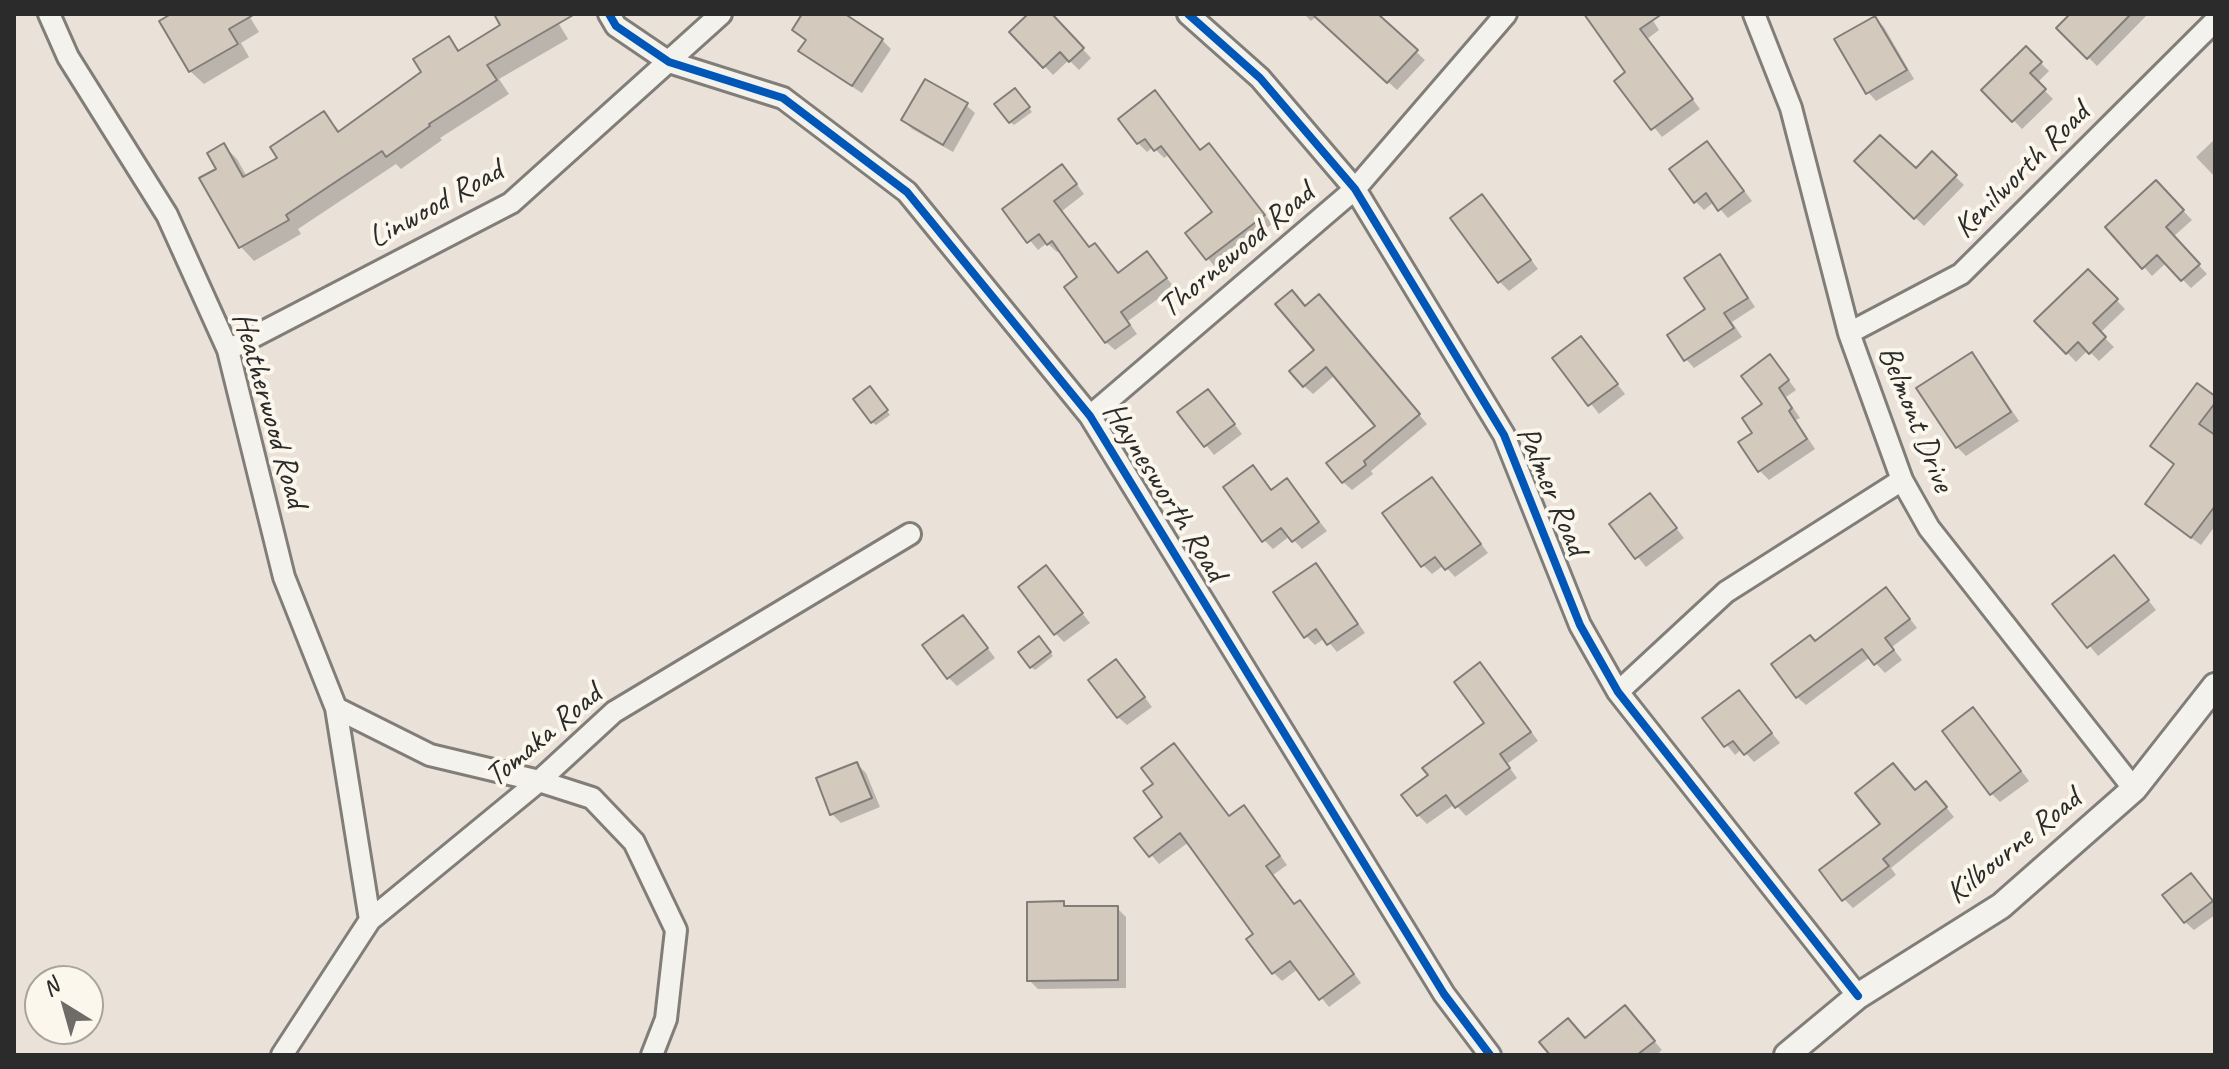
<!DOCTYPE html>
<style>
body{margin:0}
#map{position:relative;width:2229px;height:1069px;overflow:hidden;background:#eae2d8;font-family:Caveat,sans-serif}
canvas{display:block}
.frame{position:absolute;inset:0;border:16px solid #2b2b2b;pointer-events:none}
.north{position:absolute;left:24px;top:965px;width:80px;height:80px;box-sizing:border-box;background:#fbf7ec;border:2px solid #a8a59f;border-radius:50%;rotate:323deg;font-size:22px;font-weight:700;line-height:32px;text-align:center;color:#2b2b2b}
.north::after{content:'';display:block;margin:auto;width:28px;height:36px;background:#6e6b68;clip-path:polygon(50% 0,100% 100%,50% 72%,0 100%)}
</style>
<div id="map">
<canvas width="2229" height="1069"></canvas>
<div class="frame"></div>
<div class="north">N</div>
</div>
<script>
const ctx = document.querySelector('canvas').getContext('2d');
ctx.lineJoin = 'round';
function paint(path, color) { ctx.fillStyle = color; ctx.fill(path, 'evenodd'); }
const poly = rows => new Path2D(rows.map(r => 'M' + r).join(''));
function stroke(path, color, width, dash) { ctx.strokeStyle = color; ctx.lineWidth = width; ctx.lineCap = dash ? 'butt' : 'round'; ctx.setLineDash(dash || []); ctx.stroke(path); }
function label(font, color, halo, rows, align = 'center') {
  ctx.font = font + ' Caveat,sans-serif'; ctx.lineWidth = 8; ctx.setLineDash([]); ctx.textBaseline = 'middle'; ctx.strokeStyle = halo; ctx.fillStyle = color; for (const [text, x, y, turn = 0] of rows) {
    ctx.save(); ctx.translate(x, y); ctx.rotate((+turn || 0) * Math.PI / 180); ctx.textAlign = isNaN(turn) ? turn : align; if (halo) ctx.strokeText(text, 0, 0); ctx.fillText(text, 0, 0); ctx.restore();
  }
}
const shadow = poly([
 [175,14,248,14,259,32,241,43,249,57,204,84,190,71],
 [496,14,553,14,568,39,499,79,509,94,440,138,442,140,401,169,396,164,298,229,301,234,254,261,241,247,202,179,218,170,224,146,237,159,247,177,280,158,324,113,340,132,424,73,448,39,461,52,503,26],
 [805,14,841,14,882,40,891,49,862,93,809,59,801,50,807,41,794,30],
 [1031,14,1050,14,1091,58,1079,70,1069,60,1053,75,1012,32],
 [1304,14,1375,14,1425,60,1397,90,1317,16,1311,21],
 [1586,14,1653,14,1650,16,1659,30,1647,39,1700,109,1662,137,1617,81,1628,73],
 [2072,14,2148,14,2097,66,2059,28],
 [1875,18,1884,27,1914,79,1876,101,1868,92],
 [2026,49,2049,71,2037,83,2053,99,2022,129,1984,90],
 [1155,93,1202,152,1217,155,1272,224,1216,268,1187,234,1215,212,1170,154,1164,158,1153,147,1147,152,1138,143],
 [1019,95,1032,112,1014,125,1010,122],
 [966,105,975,113,953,152,912,129,903,120],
 [2215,139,2215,177,2196,157],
 [1715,152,1752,201,1728,218,1714,202,1704,210,1695,201],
 [1932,154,1964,185,1924,226,1857,161,1916,171],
 [1070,175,1084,194,1062,211,1090,249,1095,245,1119,274,1147,254,1174,287,1128,321,1137,334,1115,350,1106,342,1080,277,1060,250,1057,252,1047,243,1038,250,1005,210],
 [2156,182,2192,220,2173,237,2207,274,2191,288,2166,263,2152,276,2144,267],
 [1482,197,1491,205,1538,269,1509,291,1500,282,1453,218],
 [1719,257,1728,266,1755,307,1732,322,1742,337,1694,368,1686,359,1707,310],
 [2088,271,2125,309,2100,333,2114,347,2099,361,2088,350,2076,362,2037,321],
 [1328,305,1427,424,1371,471,1373,474,1352,490,1343,482,1378,426,1335,375,1313,394,1304,386,1317,350,1305,308],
 [1581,338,1625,394,1599,414,1555,358],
 [1972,354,1980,363,2019,421,1966,456,1957,447],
 [1778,366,1796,390,1786,397,1800,418,1796,420,1815,449,1769,480,1760,471,1741,443,1754,434],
 [873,392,890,415,876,425,872,422],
 [2215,399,2215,526,2201,545,2156,512,2176,466,2152,446],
 [1216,400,1242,434,1214,455,1180,412],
 [1261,477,1273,492,1287,481,1327,531,1302,549,1290,536,1273,549,1264,540],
 [1432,479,1440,488,1488,553,1455,577,1444,565,1432,574,1423,565],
 [1650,495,1684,538,1646,567,1611,524],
 [1316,566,1324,574,1365,633,1337,652,1325,638,1315,645,1306,636],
 [2122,567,2156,610,2098,656,2055,604],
 [1046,568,1090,623,1064,642,1056,634],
 [1895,599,1917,628,1892,647,1902,660,1885,673,1870,657,1806,705,1797,697],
 [971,626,995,658,957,686,949,678],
 [1043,642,1053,656,1035,670,1031,667],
 [1480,665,1489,673,1538,741,1507,764,1517,778,1466,816,1455,804,1427,824,1418,815,1431,776,1487,723],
 [1125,671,1152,707,1127,725,1118,717],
 [1739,692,1780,743,1754,762,1742,749,1735,755,1705,718],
 [1982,719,2029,781,2000,802,1992,794],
 [857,764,866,773,880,807,841,823,832,814],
 [1916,792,1934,792,1954,817,1891,868,1896,875,1853,908,1844,899,1883,824],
 [1244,808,1253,817,1287,865,1273,875,1295,906,1308,911,1361,983,1329,1007,1298,969,1282,981,1273,972,1256,935,1189,842,1159,864,1137,838,1230,818],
 [2200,884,2215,905,2215,915,2194,930,2185,922],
 [1063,903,1068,908,1117,908,1126,917,1126,988,1038,989,1029,980],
 [1633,1017,1662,1050,1656,1055,1553,1055]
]);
const building = poly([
 [171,14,255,14,229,29,238,44,189,72,159,21,171,14],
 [494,14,575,14,487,65,497,80,429,124,430,126,386,157,382,151,286,215,289,220,239,248,199,178,216,169,207,153,224,143,243,177,277,158,270,147,324,111,338,132,421,72,413,59,449,36,458,51,500,25,494,14],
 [802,14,845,14,883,39,852,86,798,51,806,40,792,30,802,14],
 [1028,14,1052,14,1084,48,1069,62,1060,52,1043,68,1009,32,1028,14],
 [1312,14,1378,14,1418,50,1387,83,1312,14],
 [1584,14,1662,14,1640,29,1693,99,1651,130,1614,81,1625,72,1584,14],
 [2070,14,2131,14,2087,59,2056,28,2070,14],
 [1875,16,1907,70,1866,94,1834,39,1875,16],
 [2026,46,2042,62,2030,73,2046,89,2012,122,1981,90,2026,46],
 [925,79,968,103,943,145,901,120,925,79],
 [1015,88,1030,107,1009,123,994,104,1015,88],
 [1155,90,1200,150,1209,143,1265,215,1206,260,1185,233,1212,212,1161,146,1154,151,1145,139,1137,144,1118,119,1155,90],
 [1880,135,1916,168,1932,151,1957,175,1914,219,1854,161,1880,135],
 [1707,141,1744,191,1718,211,1706,193,1694,203,1669,169,1707,141],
 [1062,164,1077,184,1054,201,1089,247,1095,243,1118,273,1147,251,1167,278,1121,312,1130,325,1105,343,1064,287,1077,277,1052,241,1047,245,1039,234,1027,243,1002,209,1062,164],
 [2156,180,2184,210,2166,227,2200,264,2181,281,2157,255,2142,269,2105,227,2156,180],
 [1482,194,1531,260,1498,283,1450,218,1482,194],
 [1720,254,1748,298,1724,313,1734,328,1684,361,1667,335,1705,309,1684,278,1720,254],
 [2088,269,2118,299,2093,323,2106,337,2089,354,2078,342,2066,354,2034,321,2088,269],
 [1292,290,1305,306,1319,294,1420,414,1364,461,1366,465,1342,483,1326,463,1375,426,1326,367,1303,387,1289,371,1314,350,1275,304,1292,290],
 [1581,336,1618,384,1588,406,1552,358,1581,336],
 [1972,352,2011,412,1956,448,1916,388,1972,352],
 [1770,354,1789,380,1779,388,1792,408,1789,411,1807,439,1758,472,1738,442,1752,433,1742,418,1762,404,1741,376,1770,354],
 [2197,383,2215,396,2215,403,2199,424,2215,435,2215,506,2191,538,2145,504,2174,464,2150,446,2197,383],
 [870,386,888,410,871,423,853,399,870,386],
 [1208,389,1235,424,1204,447,1177,412,1208,389],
 [1253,465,1271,490,1287,478,1319,522,1292,542,1281,528,1262,542,1223,487,1253,465],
 [1432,477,1481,544,1445,570,1435,557,1421,567,1382,513,1432,477],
 [1650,493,1677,528,1635,559,1609,524,1650,493],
 [2114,555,2149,600,2087,648,2052,604,2114,555],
 [1316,563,1358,624,1327,645,1316,629,1304,638,1273,592,1316,563],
 [1046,565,1083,613,1054,635,1018,587,1046,565],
 [1886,587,1910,619,1885,638,1894,650,1874,665,1862,649,1796,698,1771,664,1810,635,1815,641,1886,587],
 [963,615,988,648,947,679,922,645,963,615],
 [1039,636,1051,652,1030,668,1018,652,1039,636],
 [1116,659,1145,697,1117,718,1088,680,1116,659],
 [1480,662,1531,732,1500,754,1510,768,1455,808,1446,795,1417,816,1401,795,1428,775,1422,768,1484,723,1454,682,1480,662],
 [1739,690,1772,733,1744,755,1733,741,1724,747,1702,718,1739,690],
 [1973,707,2021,771,1990,795,1942,731,1973,707],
 [1174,743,1229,816,1244,805,1280,856,1266,866,1294,904,1300,900,1354,974,1319,1000,1290,961,1272,974,1246,939,1253,934,1180,833,1149,857,1134,838,1162,817,1143,791,1153,784,1141,768,1174,743],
 [857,762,872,798,830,815,816,778,857,762],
 [1893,763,1915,790,1926,781,1947,807,1883,859,1889,866,1842,901,1819,870,1880,824,1855,793,1893,763],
 [2191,873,2213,901,2184,923,2162,895,2191,873],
 [1064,901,1064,906,1118,906,1118,980,1027,981,1027,902,1064,901],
 [1625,1005,1655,1041,1637,1055,1550,1055,1539,1042,1568,1018,1585,1038,1625,1005]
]);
const minor = poly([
 [49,14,68,57,167,215,228,350,284,577,336,708,370,920],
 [609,14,616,26,669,62,783,98,907,192,1090,416,1444,994,1490,1055],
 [1188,14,1260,78,1355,189,1504,435,1580,625,1618,692,1858,996],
 [1754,14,1791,108,1849,333,1902,480,1929,528,2134,789],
 [1849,333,1961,274,2215,21],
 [228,350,511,203,721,14],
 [1090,416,1355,189,1506,14],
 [1618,692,1726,592,1902,480],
 [336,708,430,755,539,781,592,798,634,842,676,930,666,1019,652,1055],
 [282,1055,370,920,539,781,614,712,910,534]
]);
const tertiary = poly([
 [1787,1055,1858,996,2001,906,2134,789,2215,686]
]);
const cycleway = poly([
 [609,14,616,26,669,62,783,98,907,192,1090,416,1444,994,1490,1055],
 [1188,14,1260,78,1355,189,1504,435,1580,625,1618,692,1858,996]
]);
const streetNames = [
 ["Kenilworth Road",2022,171,-45],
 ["Linwood Road",436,205,-29],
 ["Thornewood Road",1237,251,-40],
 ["Heatherwood Road",269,410,74],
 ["Belmont Drive",1915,419,68],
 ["Palmer Road",1551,491,67],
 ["Haynesworth Road",1164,492,58],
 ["Tomaka Road",544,736,-40],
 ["Kilbourne Road",2014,847,-39]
];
paint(shadow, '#0003');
paint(building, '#d4c9bd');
stroke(building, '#817d79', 2);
stroke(minor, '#817d79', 26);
stroke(tertiary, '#817d79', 30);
stroke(minor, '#f4f2ed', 20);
stroke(tertiary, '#f4f2ed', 24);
stroke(cycleway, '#0057b8', 8);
label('32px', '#2b2b2b', '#fbf7ec', streetNames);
</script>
